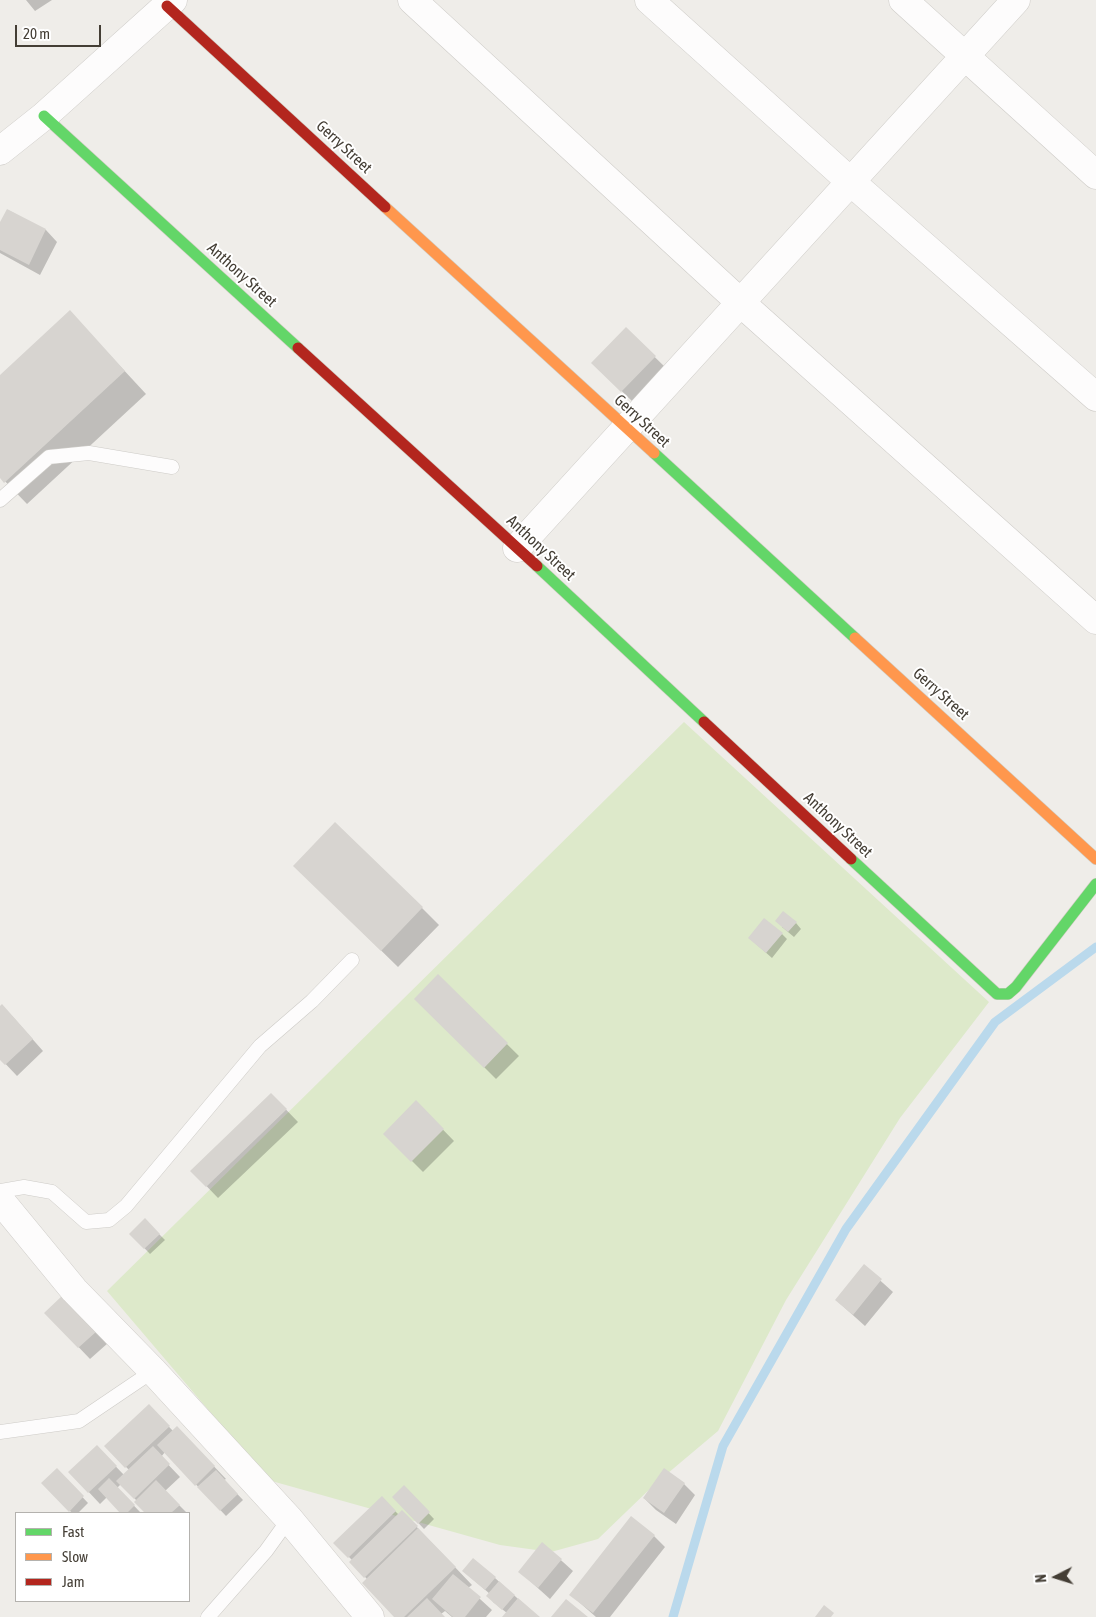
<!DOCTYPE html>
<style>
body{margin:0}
#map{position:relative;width:1096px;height:1617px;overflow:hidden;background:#efede9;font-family:"Asap Condensed",sans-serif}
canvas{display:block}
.legend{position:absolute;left:15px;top:1512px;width:175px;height:90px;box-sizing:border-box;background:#fff;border:1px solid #b4b2ae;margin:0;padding:6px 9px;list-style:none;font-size:15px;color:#443e35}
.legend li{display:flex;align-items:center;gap:10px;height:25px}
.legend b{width:25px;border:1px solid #b4b2ae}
.north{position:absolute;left:1031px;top:1552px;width:50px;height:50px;-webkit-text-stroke:4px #fff;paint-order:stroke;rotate:265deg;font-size:14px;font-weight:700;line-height:20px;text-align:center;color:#443e35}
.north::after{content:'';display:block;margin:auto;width:18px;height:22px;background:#443e35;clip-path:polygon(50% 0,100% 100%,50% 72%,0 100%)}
.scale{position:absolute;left:15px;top:25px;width:86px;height:22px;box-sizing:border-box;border:2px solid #443e35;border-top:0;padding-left:6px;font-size:15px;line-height:18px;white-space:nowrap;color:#443e35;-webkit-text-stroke:4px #fff;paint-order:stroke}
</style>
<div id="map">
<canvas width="1096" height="1617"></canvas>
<ul class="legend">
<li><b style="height:6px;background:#63d668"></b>Fast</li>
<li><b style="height:6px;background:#ff974d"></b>Slow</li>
<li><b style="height:6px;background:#b3261e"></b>Jam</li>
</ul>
<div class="north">N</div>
<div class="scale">20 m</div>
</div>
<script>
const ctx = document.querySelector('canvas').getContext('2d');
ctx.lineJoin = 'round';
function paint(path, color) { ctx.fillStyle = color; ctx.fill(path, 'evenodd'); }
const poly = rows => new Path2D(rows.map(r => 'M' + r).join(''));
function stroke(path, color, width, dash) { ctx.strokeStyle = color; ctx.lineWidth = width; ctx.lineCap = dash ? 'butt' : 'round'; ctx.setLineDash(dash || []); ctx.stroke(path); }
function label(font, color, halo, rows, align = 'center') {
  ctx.font = font + ' "Asap Condensed",sans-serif'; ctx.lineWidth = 4; ctx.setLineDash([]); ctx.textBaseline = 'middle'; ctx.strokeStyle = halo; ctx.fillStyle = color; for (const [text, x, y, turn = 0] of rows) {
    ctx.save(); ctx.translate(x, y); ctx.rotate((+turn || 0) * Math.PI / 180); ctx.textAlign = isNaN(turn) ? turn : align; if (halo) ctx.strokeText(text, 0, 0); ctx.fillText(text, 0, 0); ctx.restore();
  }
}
const green = poly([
 [684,722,989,1002,900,1118,786,1300,718,1431,655,1484,598,1539,551,1552,500,1545,268,1480,107,1291]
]);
const shadow = poly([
 [26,0,52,0,35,11],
 [8,210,46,230,57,242,40,275,0,253,0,225],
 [70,312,146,394,27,504,0,476,0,377],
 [626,329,666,368,633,402,593,363],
 [312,883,422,908,439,925,398,967],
 [796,923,801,929,794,937,782,927],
 [782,934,787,939,772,958,755,943],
 [438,976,519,1056,496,1079,416,999],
 [0,1008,13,1017,43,1051,17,1076,0,1058],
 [271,1094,298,1122,218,1198,192,1171],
 [416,1102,454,1141,423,1172,385,1134],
 [145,1220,165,1240,150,1254,131,1234],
 [864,1266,893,1292,865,1326,836,1300],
 [63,1296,108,1343,90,1359,46,1313],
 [149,1406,173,1431,188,1439,226,1479,224,1480,243,1500,226,1516,165,1452,161,1457,180,1477,165,1491,187,1513,146,1513,136,1502,137,1501,121,1484,117,1488,140,1512,138,1513,122,1513,107,1497,100,1504,70,1472,97,1447,124,1475,129,1470,106,1446],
 [57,1470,88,1503,78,1513,72,1513,43,1483],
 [684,1484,695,1495,676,1524,656,1510,644,1498],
 [404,1487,434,1519,424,1529,394,1497],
 [382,1498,399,1515,413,1523,472,1585,468,1588,492,1610,486,1617,452,1617,445,1611,441,1614,443,1617,396,1617,367,1579,351,1562,352,1560,335,1543],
 [654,1536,665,1547,610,1617,596,1617,571,1595],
 [543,1544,573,1571,550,1599,520,1572],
 [469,1576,495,1578,538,1617,505,1617,507,1613,493,1602,490,1594]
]);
const stream = poly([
 [673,1617,723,1446,846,1229,995,1022,1096,947]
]);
const building = poly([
 [7,209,46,229,29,265,0,250,0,222],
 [70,310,125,371,4,483,0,478,0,375],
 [626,327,656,356,621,392,591,363],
 [335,822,423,907,381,951,293,866],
 [783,911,797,922,788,932,775,921],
 [764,918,783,933,766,953,748,938],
 [438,974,508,1043,484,1068,414,999],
 [2,1004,33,1039,5,1065,0,1060,0,1006],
 [271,1093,287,1109,206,1187,190,1171],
 [416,1100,444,1129,411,1162,383,1134],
 [145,1218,160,1234,144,1249,129,1234],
 [864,1264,882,1279,853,1315,835,1300],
 [63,1295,97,1331,78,1348,44,1313],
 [149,1404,170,1426,125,1468,104,1446],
 [177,1426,215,1466,195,1486,157,1445],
 [97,1445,117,1466,88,1493,68,1472],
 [153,1446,170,1464,134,1499,116,1481],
 [57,1468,84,1496,69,1512,41,1483],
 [664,1468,685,1483,664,1513,643,1498],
 [216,1470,238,1494,220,1511,197,1487],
 [109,1478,135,1505,127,1513,120,1513,98,1489],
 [156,1480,180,1505,171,1513,145,1513,134,1502],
 [404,1485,430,1512,418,1524,392,1497],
 [382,1496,396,1511,348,1558,333,1543],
 [402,1510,418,1526,364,1578,349,1562],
 [631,1516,655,1535,593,1613,569,1595],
 [418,1528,456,1567,404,1617,394,1617,362,1583],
 [542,1542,562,1559,538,1588,518,1572],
 [473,1558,496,1577,485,1590,462,1571],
 [453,1574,481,1597,465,1617,453,1617,432,1599],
 [499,1581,515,1595,502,1610,486,1596],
 [427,1598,445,1617,407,1617],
 [518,1598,540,1617,502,1617],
 [566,1599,588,1617,551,1617],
 [824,1605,834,1613,831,1617,815,1617]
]);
const lane = poly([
 [0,500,49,457,89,453,172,467],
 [0,1191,24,1187,52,1192,86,1222,109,1220,126,1206,260,1046,312,1001,352,960],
 [0,1432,79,1421,153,1371],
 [208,1617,266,1551,289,1519]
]);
const street = poly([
 [412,0,741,303,1096,620],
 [649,0,851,182,1096,397],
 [903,0,1096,175],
 [0,151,44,116,173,0],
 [517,548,1016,0],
 [0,1200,74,1290,153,1371,289,1519,370,1617]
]);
const fast = poly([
 [44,116,298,348],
 [654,453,855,638],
 [537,566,704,722],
 [851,859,997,994,1008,994,1016,987,1096,884]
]);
const slow = poly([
 [385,207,654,453],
 [855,638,1096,859]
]);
const jam = poly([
 [167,6,385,207],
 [298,348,537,566],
 [704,722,851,859]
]);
const streetNames = [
 ["Gerry Street",344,147,43],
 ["Anthony Street",242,275,42],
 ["Gerry Street",642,421,43],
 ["Anthony Street",541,548,43],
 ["Gerry Street",941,694,42],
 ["Anthony Street",838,825,43]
];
paint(green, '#dde9ca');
paint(shadow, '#0003');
stroke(stream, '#bad9ec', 9);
paint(building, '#d7d4d0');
stroke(lane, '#cdcbc7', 15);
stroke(street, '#cdcbc7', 29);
stroke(fast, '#cecac0', 12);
stroke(slow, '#cecac0', 12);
stroke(jam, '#cecac0', 12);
stroke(lane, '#fdfcfc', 14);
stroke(street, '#fdfcfc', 28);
stroke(fast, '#63d668', 11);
stroke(slow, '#ff974d', 11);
stroke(jam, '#b3261e', 11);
label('16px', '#443e35', '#fff', streetNames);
</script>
